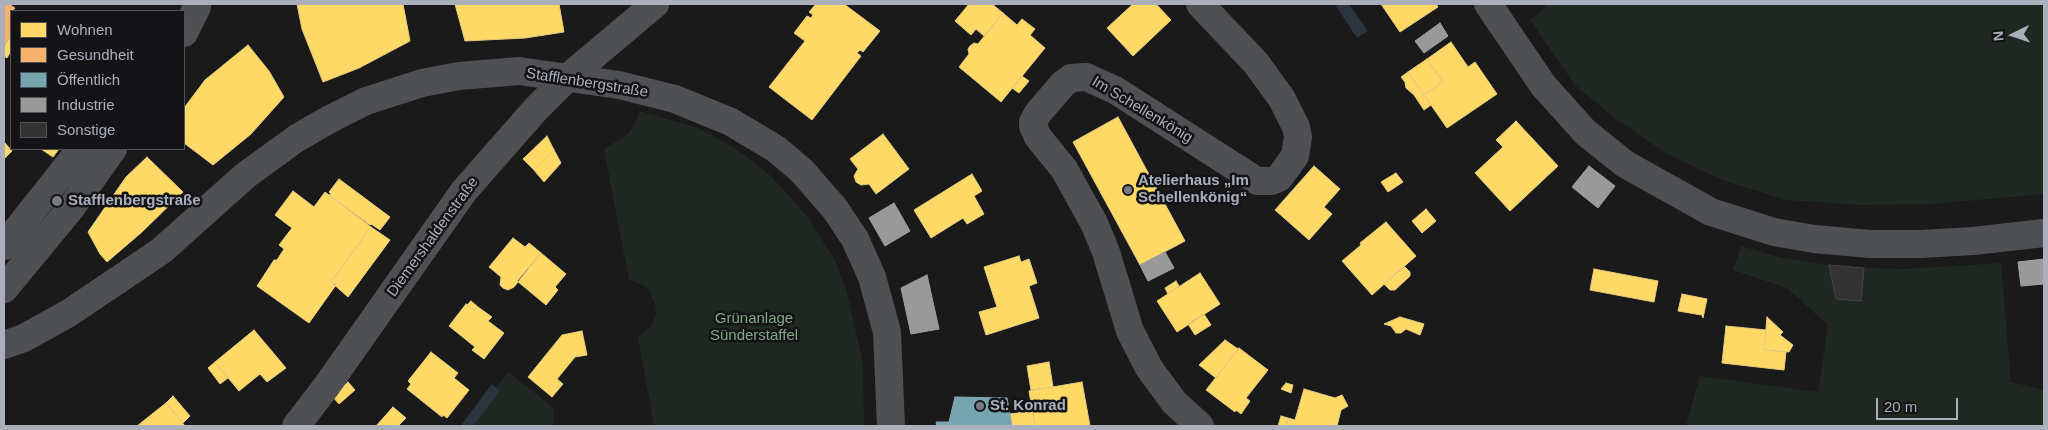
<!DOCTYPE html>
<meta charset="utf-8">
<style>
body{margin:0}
#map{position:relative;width:2048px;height:430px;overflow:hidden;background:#1a1a1b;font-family:Arial,sans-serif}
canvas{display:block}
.frame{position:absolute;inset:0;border:5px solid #abafbb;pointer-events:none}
.legend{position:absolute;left:10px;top:10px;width:175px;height:140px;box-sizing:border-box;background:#141417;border:1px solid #505259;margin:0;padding:6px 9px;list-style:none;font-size:15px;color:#abafbb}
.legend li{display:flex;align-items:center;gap:10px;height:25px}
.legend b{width:25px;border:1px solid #505259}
.north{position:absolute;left:1988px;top:10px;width:50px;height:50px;-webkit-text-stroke:4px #141417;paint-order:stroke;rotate:266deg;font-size:14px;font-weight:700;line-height:20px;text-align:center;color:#abafbb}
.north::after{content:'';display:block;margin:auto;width:18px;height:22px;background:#abafbb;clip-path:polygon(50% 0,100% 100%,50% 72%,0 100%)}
.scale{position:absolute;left:1876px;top:398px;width:82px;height:22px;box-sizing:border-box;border:2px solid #abafbb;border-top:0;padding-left:6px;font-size:15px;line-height:18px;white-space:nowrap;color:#abafbb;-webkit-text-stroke:4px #141417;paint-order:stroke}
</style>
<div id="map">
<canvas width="2048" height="430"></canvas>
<div class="frame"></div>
<ul class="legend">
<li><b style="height:14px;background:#ffd966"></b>Wohnen</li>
<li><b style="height:14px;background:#f6b26b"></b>Gesundheit</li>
<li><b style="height:14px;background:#76a5af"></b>Öffentlich</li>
<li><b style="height:14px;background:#999"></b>Industrie</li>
<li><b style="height:14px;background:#323233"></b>Sonstige</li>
</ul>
<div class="north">N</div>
<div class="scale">20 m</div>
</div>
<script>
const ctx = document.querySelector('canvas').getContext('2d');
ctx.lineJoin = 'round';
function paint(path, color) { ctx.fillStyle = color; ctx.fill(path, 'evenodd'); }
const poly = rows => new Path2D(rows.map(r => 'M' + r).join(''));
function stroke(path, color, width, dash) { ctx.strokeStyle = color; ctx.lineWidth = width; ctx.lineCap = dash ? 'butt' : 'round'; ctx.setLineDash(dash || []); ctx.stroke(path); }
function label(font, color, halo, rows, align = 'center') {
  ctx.font = font + ' Arial,sans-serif'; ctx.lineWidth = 5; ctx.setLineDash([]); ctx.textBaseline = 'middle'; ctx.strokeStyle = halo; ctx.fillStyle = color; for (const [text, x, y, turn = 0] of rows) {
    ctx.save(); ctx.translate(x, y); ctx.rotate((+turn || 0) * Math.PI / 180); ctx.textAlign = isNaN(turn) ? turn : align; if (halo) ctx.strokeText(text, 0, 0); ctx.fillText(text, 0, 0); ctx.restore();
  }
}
const green = poly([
 [1546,4,2044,4,2044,194,1932,204,1861,205,1786,200,1722,180,1667,154,1612,116,1575,85,1530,20,1544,9],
 [640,111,698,128,723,141,745,155,772,177,806,215,835,260,847,292,863,364,864,426,654,426,638,337,651,327,656,313,655,304,649,291,643,285,629,280,604,149,626,136,633,127],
 [1741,246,1779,257,1829,265,1836,299,1861,301,1864,268,1905,269,2001,263,2011,382,2044,390,2044,426,1686,426,1700,376,1818,392,1828,325,1787,288,1733,270],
 [508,372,554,408,553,426,468,426]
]);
const water = poly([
 [1339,4,1349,4,1368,31,1357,38,1336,6],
 [492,384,500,391,473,426,464,426,462,424]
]);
const homes = poly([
 [297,4,403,4,410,41,359,68,323,82,302,29,297,4],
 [455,4,559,4,564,32,525,38,465,41,455,4],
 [816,4,844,4,880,31,863,52,860,50,857,53,861,56,812,120,769,87,805,41,794,33,807,16,811,18,813,15,809,12,816,4],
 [969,4,992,4,1003,13,984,36,976,29,971,35,955,21,969,4],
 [1133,4,1156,4,1171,20,1133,56,1107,28,1133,4],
 [1381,4,1436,4,1438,7,1400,32,1381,4],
 [1003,13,1017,25,1022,19,1035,29,1030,35,1045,48,1001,102,959,67,969,54,968,49,970,46,974,43,978,44,1003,13],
 [11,36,11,51,7,58,4,56,4,46,11,36],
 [1451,42,1468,67,1475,62,1497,94,1447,128,1424,95,1443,82,1427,59,1451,42],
 [248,45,269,71,284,97,251,134,213,165,184,143,184,108,205,80,248,45],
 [1427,59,1443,82,1424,95,1408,72,1427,59],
 [1408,72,1431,105,1424,110,1414,95,1406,88,1405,82,1401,77,1408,72],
 [1022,76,1029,81,1019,93,1012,88,1022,76],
 [1118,117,1185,241,1140,265,1073,142,1118,117],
 [1516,121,1558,166,1510,211,1475,173,1503,147,1496,140,1516,121],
 [883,134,909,169,876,194,869,184,861,185,856,182,854,176,858,169,850,159,883,134],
 [547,136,554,150,534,170,523,159,547,136],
 [4,142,12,151,4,159,4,142],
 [41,149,59,149,53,157,41,149],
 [554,150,561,163,544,182,534,170,554,150],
 [147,157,183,192,142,232,107,262,100,254,88,232,126,177,147,157],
 [1314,166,1340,189,1324,207,1332,214,1309,240,1275,210,1314,166],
 [1396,173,1403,182,1388,192,1381,182,1396,173],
 [972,174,982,191,974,196,984,214,967,224,963,218,931,238,914,210,972,174],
 [339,179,390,217,380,230,371,224,370,225,329,195,331,194,329,192,339,179],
 [293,191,314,207,325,192,371,227,331,282,336,285,309,323,257,286,274,260,277,260,284,249,279,245,292,228,275,215,293,191],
 [1426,209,1436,221,1422,233,1412,221,1426,209],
 [1386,222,1416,256,1372,295,1342,261,1361,245,1360,243,1386,222],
 [371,227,390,240,348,297,331,282,371,227],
 [513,238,525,247,529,243,541,253,514,287,508,290,503,288,500,285,501,277,489,267,513,238],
 [541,253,566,274,555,287,558,290,546,305,517,281,541,253],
 [1019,256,1021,262,1029,259,1037,283,1029,286,1039,318,986,335,979,312,997,307,984,267,1019,256],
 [1404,266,1410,272,1410,276,1395,290,1390,290,1384,284,1404,266],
 [1594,269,1658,281,1654,302,1590,290,1594,269],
 [1200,273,1220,304,1177,332,1157,301,1200,273],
 [1176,281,1179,286,1168,294,1165,288,1176,281],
 [1682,294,1707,299,1703,318,1702,315,1678,311,1682,294],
 [471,301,478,307,475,311,467,305,471,301],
 [466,304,475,311,478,307,492,317,488,321,504,333,484,359,472,350,475,347,449,326,466,304],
 [1204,314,1211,325,1195,335,1188,324,1204,314],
 [1400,317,1424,324,1420,335,1406,329,1401,333,1396,333,1391,326,1384,324,1400,317],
 [1767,317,1783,332,1780,335,1793,345,1789,352,1764,350,1767,317],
 [1726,326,1766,330,1764,350,1786,352,1784,370,1722,363,1726,326],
 [254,330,286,368,267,382,260,374,239,391,215,362,254,330],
 [582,331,587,355,575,357,557,379,563,384,552,397,528,377,562,335,582,331],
 [1225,340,1238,349,1216,378,1199,365,1225,340],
 [1239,348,1268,370,1246,398,1250,401,1241,414,1236,410,1235,412,1206,390,1239,348],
 [431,352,458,373,454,378,469,390,447,418,443,415,442,417,407,389,411,384,408,381,431,352],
 [215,362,228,378,220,384,208,368,215,362],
 [1049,362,1053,387,1031,390,1027,366,1049,362],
 [348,382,355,390,339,404,332,396,348,382],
 [1082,382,1090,426,1035,426,1029,391,1082,382],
 [1286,383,1293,385,1291,393,1281,389,1286,383],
 [1304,389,1335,398,1342,395,1348,406,1341,410,1337,426,1286,426,1288,418,1295,420,1304,389],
 [173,396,190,416,183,423,166,403,173,396],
 [166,403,185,426,137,426,166,403],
 [393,407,406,418,398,426,376,426,393,407],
 [1032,411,1035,426,1012,426,1010,414,1032,411],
 [1281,416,1288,418,1286,426,1278,426,1281,416]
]);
const health = poly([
 [4,4,9,4,15,8,13,10,15,11,11,11,11,36,4,46,4,4]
]);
const public = poly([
 [955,397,1007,398,1012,426,937,426,936,422,949,422,955,397]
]);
const industry = poly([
 [1440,23,1448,36,1424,53,1415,41,1440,23],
 [1589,166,1615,186,1598,208,1572,187,1589,166],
 [894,203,910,231,885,246,869,218,894,203],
 [1165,252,1174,268,1148,281,1140,265,1165,252],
 [2044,259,2044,284,2021,286,2018,262,2044,259],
 [927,275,939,329,911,334,901,288,927,275]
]);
const building = poly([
 [1829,265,1864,268,1861,301,1836,299,1829,265]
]);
const minor = poly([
 [1488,4,1543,85,1585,132,1625,164,1711,212,1774,232,1814,239,1870,244,1921,244,1973,241,2044,233],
 [4,345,24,338,69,313,161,251,246,175,297,138,330,119,366,101,422,83,459,76,519,71,619,85,675,99,731,122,776,149,802,171,835,209,855,239,872,277,887,332,891,426],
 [296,426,326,387,464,191,535,110,566,79,655,4],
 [1200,426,1174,402,1149,368,1130,331,1106,252,1094,223,1064,169,1038,137,1033,126,1033,122,1038,113,1063,84,1071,78,1086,77,1115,90,1257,181,1272,181,1279,178,1295,156,1298,137,1296,127,1282,99,1256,63,1200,4]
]);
const tertiary = poly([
 [184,33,197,7],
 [4,246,81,149],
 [4,289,71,208,113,149]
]);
const tram = poly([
 [184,12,190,4],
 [184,44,211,4],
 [4,246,81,149],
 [4,289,71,208,113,149]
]);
const markers = [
 [1128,190,5,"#787b83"],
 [57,201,6,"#787b83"],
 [980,406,5,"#787b83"]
];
const streetNames = [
 ["Stafflenbergstraße",587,83,9],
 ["Im Schellenkönig",1142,110,31],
 ["Diemershaldenstraße",433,237,-54]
];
const poiNames = [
 ["Atelierhaus „Im",1138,181],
 ["Schellenkönig“",1138,198],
 ["Stafflenbergstraße",68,201],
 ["St. Konrad",990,406]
];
const parkNames = [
 ["Grünanlage",754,319],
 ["Sünderstaffel",754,336]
];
paint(green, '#202822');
paint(water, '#2c343d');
paint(homes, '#ffd966');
stroke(homes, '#e6cc80', 1);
paint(health, '#f6b26b');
stroke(health, '#e0b183', 1);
paint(public, '#76a5af');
stroke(public, '#86a8b3', 1);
paint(industry, '#999');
stroke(industry, '#9ea0a3', 1);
paint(building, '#323233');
stroke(building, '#434447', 1);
stroke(minor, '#4e5054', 28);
stroke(tertiary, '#4e5054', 28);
stroke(tram, '#4e5052', 1);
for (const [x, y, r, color] of markers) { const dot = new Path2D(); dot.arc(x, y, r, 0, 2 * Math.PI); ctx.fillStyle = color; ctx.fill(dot); stroke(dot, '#141417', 2); }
label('15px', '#abafbb', '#141417', streetNames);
label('bold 15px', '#abafbb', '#141417', poiNames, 'left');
label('15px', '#82a786', '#141417', parkNames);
</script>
